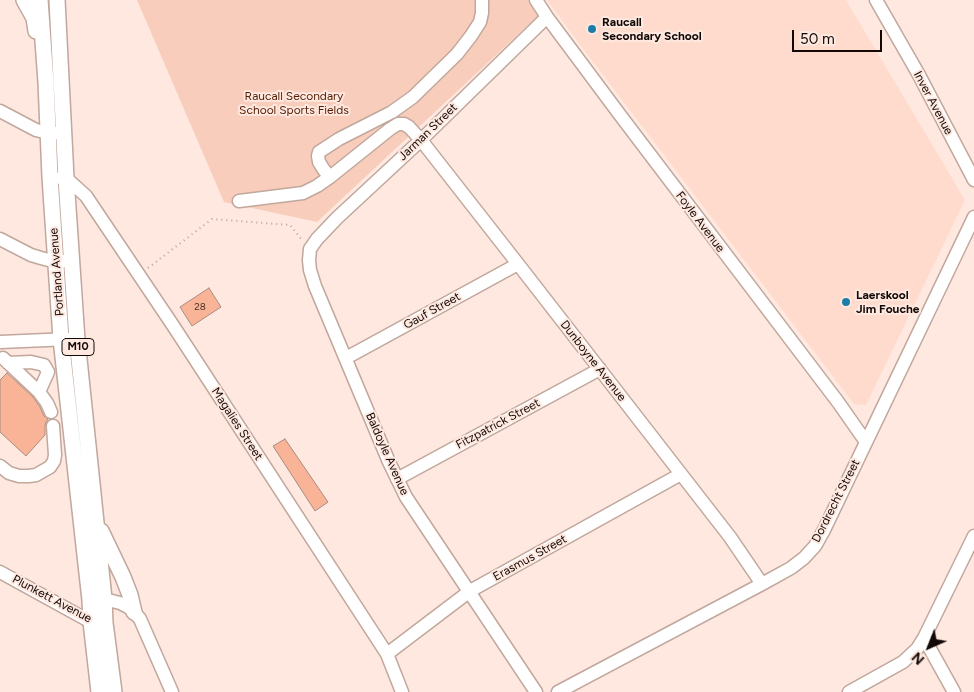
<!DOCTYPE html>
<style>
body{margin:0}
#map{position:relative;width:974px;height:692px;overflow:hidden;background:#fee8df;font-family:Figtree,sans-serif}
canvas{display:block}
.north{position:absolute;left:904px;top:622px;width:50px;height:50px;-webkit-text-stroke:4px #fee8df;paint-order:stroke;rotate:224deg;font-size:14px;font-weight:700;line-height:20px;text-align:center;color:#120906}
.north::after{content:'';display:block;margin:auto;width:18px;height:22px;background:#120906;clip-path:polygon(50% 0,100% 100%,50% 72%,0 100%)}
.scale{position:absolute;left:792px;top:30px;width:90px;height:22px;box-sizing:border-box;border:2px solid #120906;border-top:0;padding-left:6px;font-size:15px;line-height:18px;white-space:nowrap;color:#120906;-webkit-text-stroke:4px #fee8df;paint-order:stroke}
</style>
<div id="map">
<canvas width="974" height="692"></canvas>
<div class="north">N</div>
<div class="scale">50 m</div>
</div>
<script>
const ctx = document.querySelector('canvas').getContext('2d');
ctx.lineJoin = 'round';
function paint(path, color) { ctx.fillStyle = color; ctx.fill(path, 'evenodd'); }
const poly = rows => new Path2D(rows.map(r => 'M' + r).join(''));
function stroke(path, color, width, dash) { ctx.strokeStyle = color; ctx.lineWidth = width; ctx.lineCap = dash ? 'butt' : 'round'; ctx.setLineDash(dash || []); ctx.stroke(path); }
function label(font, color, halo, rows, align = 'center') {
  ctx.font = font + ' Figtree,sans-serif'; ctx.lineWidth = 4; ctx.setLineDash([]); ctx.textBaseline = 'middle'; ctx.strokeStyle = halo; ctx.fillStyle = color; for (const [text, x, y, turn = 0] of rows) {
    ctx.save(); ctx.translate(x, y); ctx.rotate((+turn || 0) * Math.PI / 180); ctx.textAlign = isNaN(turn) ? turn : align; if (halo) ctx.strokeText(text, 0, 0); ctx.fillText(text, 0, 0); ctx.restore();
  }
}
const built = poly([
 [547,0,846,0,965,200,866,405,854,404,584,50]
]);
const green = poly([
 [137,0,528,0,538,16,317,222,224,202]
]);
const building = poly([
 [209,288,221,307,192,326,180,307,209,288],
 [7,373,33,397,40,407,44,416,48,419,46,422,45,426,45,435,26,456,0,432,0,380,7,373],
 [285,439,328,502,315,511,273,446,285,439]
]);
const path = poly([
 [148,268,212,219,290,225,302,240]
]);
const minor = poly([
 [536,0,547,17,620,115,838,402,866,442],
 [876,0,919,75,974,180],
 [0,111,36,130,48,133,57,133],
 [330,177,324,170,319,162,318,156,319,152,339,139,392,112,413,97,457,54,471,36,480,22,482,13,482,0],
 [60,178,66,178,86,196,174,327,387,654,402,692],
 [239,201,303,193,317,186,330,177,390,129,398,124,404,124,409,127,421,140,518,264,730,537,762,584],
 [0,239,31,255,41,258,56,262,65,261],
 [0,342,70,339],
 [3,358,39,392,47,403,51,412],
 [346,358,518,264],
 [8,363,31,362,44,365,48,372,39,392],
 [0,466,9,473,19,476,29,476,36,475,50,467,54,461,55,455,53,426],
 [397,479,600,369],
 [0,572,91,622,98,622],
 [96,599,104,599,120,603,128,607,134,612,140,619,172,692],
 [924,638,954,692],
 [387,654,470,591,681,474],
 [536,692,406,497,389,462,315,286,310,270,309,260,310,249,317,239,337,218,421,140,547,17],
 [558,692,762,584,791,568,804,558,815,546,824,530,974,217],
 [849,692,903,662,917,649,924,638,974,536]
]);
const major = poly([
 [24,0,34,18,36,31],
 [40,0,46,82,50,177,61,339,90,600,91,622,99,692],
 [57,0,66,178,77,340,104,599,105,623,114,692],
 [101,531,123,577,130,595,134,612]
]);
const markers = [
 [592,29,5,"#1e7ca9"],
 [846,302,5,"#1e7ca9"]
];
const numberNames = [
 ["28",200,307]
];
const shields = [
 [78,347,32]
];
const shieldNames = [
 ["M10",78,347]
];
const poiNames = [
 ["Raucall",602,22],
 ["Secondary School",602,36],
 ["Laerskool",856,295],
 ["Jim Fouche",856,309]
];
const parkNames = [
 ["Raucall Secondary",294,96],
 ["School Sports Fields",294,110]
];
const streetNames = [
 ["Inver Avenue",933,103,62],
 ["Jarman Street",428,132,-44],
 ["Foyle Avenue",700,222,53],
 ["Portland Avenue",57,272,-94],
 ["Gauf Street",432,311,-29],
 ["Dunboyne Avenue",593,361,52],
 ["Magalies Street",237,424,57],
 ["Fitzpatrick Street",498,424,-28],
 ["Baldoyle Avenue",387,454,66],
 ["Dordrecht Street",836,501,-63],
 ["Erasmus Street",530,558,-29],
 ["Plunkett Avenue",52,599,28]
];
paint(built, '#ffdbcd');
paint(green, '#f9cdbc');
paint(building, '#f9b397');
stroke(building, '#a68c83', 1);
stroke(minor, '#c1a79c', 15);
stroke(major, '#c1a79c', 18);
stroke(path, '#b5a39c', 2, [1, 4]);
stroke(minor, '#fff', 12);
stroke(major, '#fff', 15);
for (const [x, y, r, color] of markers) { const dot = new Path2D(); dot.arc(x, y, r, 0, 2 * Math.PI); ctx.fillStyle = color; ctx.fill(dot); stroke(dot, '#fee8df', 2); }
label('10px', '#4c342a', null, numberNames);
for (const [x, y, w] of shields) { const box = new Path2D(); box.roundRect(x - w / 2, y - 8.5, w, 17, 4); ctx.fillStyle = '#fee8df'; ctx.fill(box); stroke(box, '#120906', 1); }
label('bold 11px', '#120906', null, shieldNames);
label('bold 12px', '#120906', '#fee8df', poiNames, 'left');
label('12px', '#541f06', '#fee8df', parkNames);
label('12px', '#120906', '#fee8df', streetNames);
</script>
